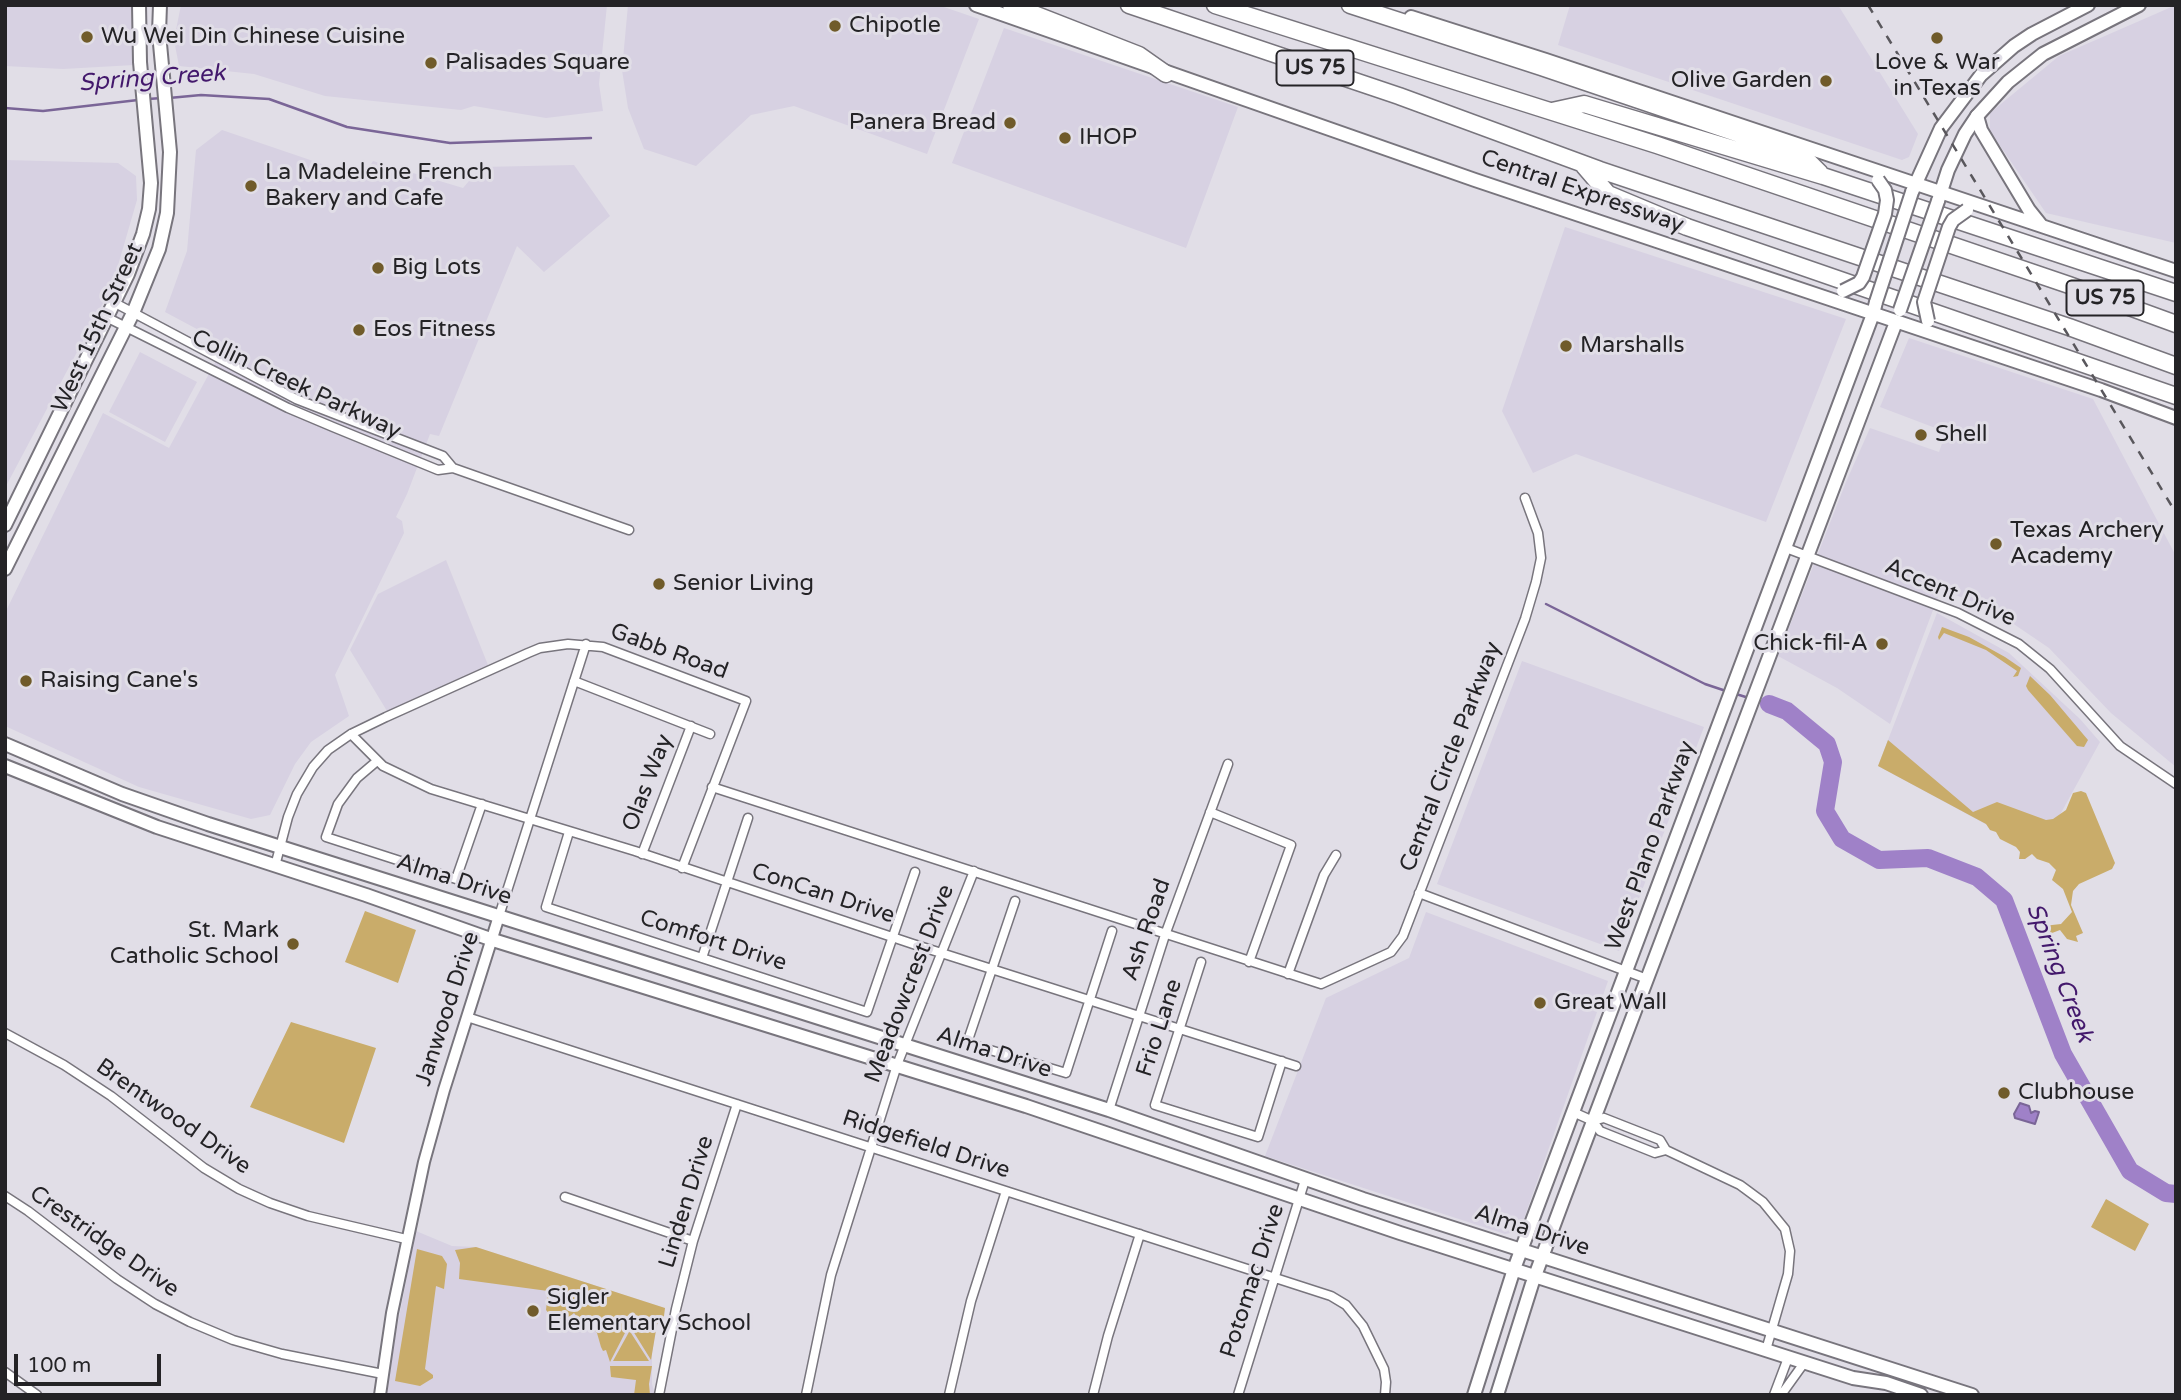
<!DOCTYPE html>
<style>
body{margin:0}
#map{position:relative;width:2181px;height:1400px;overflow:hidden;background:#e1dee7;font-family:"Varela Round",sans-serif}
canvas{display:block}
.frame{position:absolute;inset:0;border:7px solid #242326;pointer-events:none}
.scale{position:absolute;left:14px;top:1354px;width:147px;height:32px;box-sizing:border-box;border:4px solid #242326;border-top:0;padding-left:9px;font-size:21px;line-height:24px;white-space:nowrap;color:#242326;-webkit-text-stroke:5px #e1dee7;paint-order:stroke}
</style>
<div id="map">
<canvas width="2181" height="1400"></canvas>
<div class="frame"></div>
<div class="scale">100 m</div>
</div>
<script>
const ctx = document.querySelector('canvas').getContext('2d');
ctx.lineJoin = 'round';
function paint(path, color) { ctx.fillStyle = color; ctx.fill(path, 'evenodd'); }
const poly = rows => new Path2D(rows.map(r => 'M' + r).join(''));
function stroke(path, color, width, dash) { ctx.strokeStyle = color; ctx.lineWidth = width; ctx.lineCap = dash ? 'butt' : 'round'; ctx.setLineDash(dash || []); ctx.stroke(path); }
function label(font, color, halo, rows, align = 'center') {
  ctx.font = font + ' "Varela Round",sans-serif'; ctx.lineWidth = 6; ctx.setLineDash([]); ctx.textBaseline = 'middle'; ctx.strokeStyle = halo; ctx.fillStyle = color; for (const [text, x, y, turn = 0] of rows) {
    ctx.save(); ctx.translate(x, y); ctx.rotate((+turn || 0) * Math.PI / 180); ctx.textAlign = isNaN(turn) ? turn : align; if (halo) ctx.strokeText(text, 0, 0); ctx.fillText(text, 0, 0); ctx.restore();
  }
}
const built = poly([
 [5,5,131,5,134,65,63,69,5,66],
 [181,5,607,5,599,84,603,111,546,118,474,106,461,110,325,96,254,74,179,66,174,40],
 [628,5,938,5,979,19,927,154,794,106,751,115,696,166,644,149,628,108,622,70],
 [1570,5,1838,5,1918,134,1909,157,1902,160,1558,45],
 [2176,5,2176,243,2046,213,1990,131,1990,113,2059,56],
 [1004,28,1238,107,1186,248,952,163],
 [222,130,363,178,373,161,463,188,481,167,574,165,610,216,544,272,517,246,439,436,430,434,407,494,396,517,402,521,404,533,335,675,349,716,311,742,295,764,270,815,251,819,139,787,5,726,5,613,103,413,169,448,225,344,165,312,187,251,196,150],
 [5,160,118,163,136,176,137,200,112,286,5,488],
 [1565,227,1846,319,1766,522,1576,454,1533,473,1502,411],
 [1909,338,2093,399,2176,556,2176,767,2111,713,2049,648,1993,610,1941,589,1890,724,1837,688,1778,656,1846,482,1870,428,1939,452,1946,432,1880,407],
 [140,352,197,382,165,442,109,412],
 [446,560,488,665,387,711,350,650,378,594],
 [1937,613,2009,653,2080,719,2100,742,2039,853,1878,766],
 [1522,661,1704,727,1619,951,1437,884],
 [1426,912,1608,981,1522,1224,1516,1232,1505,1234,1265,1156,1326,998,1409,958],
 [416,1231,452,1246,476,1247,665,1308,663,1318,657,1326,652,1353,652,1384,655,1395,387,1395,395,1338]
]);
const green = poly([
 [1942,627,1969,637,2005,657,2021,668,2018,676,2013,677,2017,671,1986,650,1944,633,1939,640,1938,637],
 [2030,676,2050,695,2088,740,2084,747,2077,746,2028,690,2026,686],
 [1888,740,1973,812,1997,802,2046,820,2053,819,2066,810,2073,793,2081,791,2086,793,2115,863,2112,869,2079,884,2073,891,2071,905,2083,933,2076,936,2078,942,2067,939,2060,930,2044,936,2043,926,2061,924,2072,912,2063,889,2052,880,2056,870,2049,863,2037,859,2032,854,2025,859,2019,859,2020,852,2016,847,2000,839,1996,832,1990,830,1986,824,1878,766],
 [365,911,416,930,398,983,345,962],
 [291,1022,376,1048,344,1143,250,1107],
 [2106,1199,2149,1224,2135,1251,2091,1227],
 [476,1247,665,1308,664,1316,657,1324,651,1360,633,1331,629,1330,626,1331,610,1362,606,1350,603,1351,601,1347,597,1333,583,1315,578,1318,574,1313,559,1325,546,1310,548,1291,459,1279,460,1263,455,1250],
 [417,1249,442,1256,447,1264,444,1289,436,1286,425,1369,433,1375,433,1378,420,1386,395,1381],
 [629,1332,631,1333,649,1361,613,1361],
 [610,1366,652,1366,649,1384,650,1395,634,1395,636,1380,611,1377]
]);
const water = poly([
 [2020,1103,2029,1106,2031,1113,2035,1111,2039,1112,2035,1124,2015,1118,2014,1114,2020,1103]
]);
const stream = poly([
 [169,98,201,95,269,99,347,127,450,143,591,138],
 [148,99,162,98],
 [5,108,43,111,138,100],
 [1546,604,1705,684,1726,691],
 [1736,694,1749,698],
 [1756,700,1769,704]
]);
const river = poly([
 [1769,704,1787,711,1827,744,1833,762,1825,811,1842,839,1879,860,1928,858,1977,877,2004,900,2063,1054,2130,1171,2166,1193,2176,1194]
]);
const minor = poly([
 [115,303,296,399,443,456,453,468],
 [108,318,288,408,333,427,438,470,453,468,629,530],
 [1786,548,1958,613,2019,644,2050,669,2120,746,2176,784],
 [574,681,710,734],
 [351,734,383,766,431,789,635,851,913,944,1296,1066],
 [377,761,357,778,338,804,326,837,456,879,482,804],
 [712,787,1321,984,1391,952,1403,936,1525,619,1536,582,1541,558,1538,533,1525,498],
 [1210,812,1291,845,1249,962],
 [569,832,546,907,867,1012,915,872],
 [642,854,691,726],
 [275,866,288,817,297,794,313,767,328,750,351,734,386,717,528,653,540,648,568,644,603,647,746,701,682,868],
 [1419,893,1647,979],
 [1015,901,967,1043,1066,1073,1112,931],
 [499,916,586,644],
 [702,958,748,818],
 [1201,962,1155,1105,1258,1137,1282,1061],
 [1288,974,1324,875,1336,855],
 [467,1017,1331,1296,1346,1305,1363,1326,1384,1369,1386,1382,1385,1395],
 [5,1033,64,1065,111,1096,204,1168,239,1189,270,1203,308,1216,406,1239],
 [1109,1110,1165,935,1228,764],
 [1573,1112,1593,1121],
 [1604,1118,1660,1140,1666,1150,1655,1153,1600,1131,1593,1121,1604,1118],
 [1666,1150,1740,1185,1763,1202,1785,1229,1790,1251,1788,1274,1766,1350],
 [5,1196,28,1211,117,1279,155,1304,190,1322,233,1340,282,1354,383,1374],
 [565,1197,693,1241],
 [5,1372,37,1395],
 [659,1395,676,1309,693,1241,737,1104],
 [806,1395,831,1275,897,1065,974,871],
 [949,1395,971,1301,1006,1191],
 [1093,1395,1108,1336,1140,1234],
 [1238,1395,1305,1180],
 [1774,1395,1788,1358],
 [1781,1395,1804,1363]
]);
const tertiary = poly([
 [380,1395,392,1313,424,1162,444,1090,499,916]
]);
const secondary = poly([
 [976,5,1475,180,2101,390,2176,418],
 [1411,17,1546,60,2176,271],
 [1977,116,1981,130,2029,210,2041,225],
 [5,525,128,274,143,234,149,209,151,183,140,62,139,5],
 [5,569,133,313,159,249,167,213,170,152,159,33,160,5],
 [5,744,122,794,208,824,1109,1110,1363,1199,1972,1395],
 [5,766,157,827,366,895,493,940,1026,1106,1400,1233,1853,1378,1886,1383,1921,1395],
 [1474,1395,1514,1269,1873,314],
 [1497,1395,1532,1284,1564,1198,1896,322]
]);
const primary = poly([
 [1912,192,1941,128,1981,75,2014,46,2032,34,2088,5],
 [1938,201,1948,170,1965,134,1977,116,2008,82,2043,54,2139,5],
 [1873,314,1876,302]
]);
const motorway = poly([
 [1011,5,1139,55,1166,74],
 [1129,5,1399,96,1600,170,2069,327,2176,366],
 [1215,5,1657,145,2069,285,2176,324],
 [1350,5,1541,67,1748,137,1806,159,1820,173],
 [1552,111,1584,104,1823,176,2176,293],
 [1584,166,1608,194,1687,227,2176,396]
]);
const rail = poly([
 [1868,5,2176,513]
]);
const secondaryBridge = poly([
 [1843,291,1859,283,1863,277,1885,214,1887,200,1885,190,1878,180],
 [1928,321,1924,302,1949,227,1953,220,1967,210]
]);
const primaryBridge = poly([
 [1876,302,1912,192],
 [1900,310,1938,201]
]);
const markers = [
 [835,26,7,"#705b2a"],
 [87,37,7,"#705b2a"],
 [1937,38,7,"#705b2a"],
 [431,63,7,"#705b2a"],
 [1826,81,7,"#705b2a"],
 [1010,123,7,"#705b2a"],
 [1065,138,7,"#705b2a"],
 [251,186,7,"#705b2a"],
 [378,268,7,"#705b2a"],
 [359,330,7,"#705b2a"],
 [1566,346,7,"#705b2a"],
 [1921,435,7,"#705b2a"],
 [1996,544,7,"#705b2a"],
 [659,584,7,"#705b2a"],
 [1882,644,7,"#705b2a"],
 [26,681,7,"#705b2a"],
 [293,944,7,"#705b2a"],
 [1540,1003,7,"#705b2a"],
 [2004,1093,7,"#705b2a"],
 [533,1311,7,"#705b2a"]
];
const shields = [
 [1315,68,77],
 [2105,298,77]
];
const shieldNames = [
 ["US 75",1315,68],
 ["US 75",2105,298]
];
const poiNames = [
 ["Chipotle",849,26],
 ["Wu Wei Din Chinese Cuisine",101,37],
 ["Palisades Square",445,63],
 ["Love & War",1937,63,"center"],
 ["in Texas",1937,89,"center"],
 ["Olive Garden",1812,81,"right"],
 ["Panera Bread",996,123,"right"],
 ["IHOP",1079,138],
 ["La Madeleine French",265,173],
 ["Bakery and Cafe",265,199],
 ["Big Lots",392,268],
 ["Eos Fitness",373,330],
 ["Marshalls",1580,346],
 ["Shell",1935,435],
 ["Texas Archery",2010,531],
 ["Academy",2010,557],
 ["Senior Living",673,584],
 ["Chick-fil-A",1868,644,"right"],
 ["Raising Cane's",40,681],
 ["St. Mark",279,931,"right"],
 ["Catholic School",279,957,"right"],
 ["Great Wall",1554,1003],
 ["Clubhouse",2018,1093],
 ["Sigler",547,1298],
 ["Elementary School",547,1324]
];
const streetNames = [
 ["Central Expressway",1582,192,19],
 ["West 15th Street",98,328,-65],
 ["Collin Creek Parkway",296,385,25],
 ["Accent Drive",1950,593,23],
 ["Gabb Road",669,652,20],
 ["Central Circle Parkway",1451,757,-69],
 ["Olas Way",648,783,-69],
 ["West Plano Parkway",1651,846,-70],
 ["Alma Drive",454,880,18],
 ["ConCan Drive",823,894,18],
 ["Ash Road",1147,930,-71],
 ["Comfort Drive",713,941,18],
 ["Meadowcrest Drive",910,984,-69],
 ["Janwood Drive",448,1009,-72],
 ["Frio Lane",1160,1028,-72],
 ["Alma Drive",994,1053,18],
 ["Brentwood Drive",173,1117,35],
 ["Ridgefield Drive",926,1145,18],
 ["Linden Drive",687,1202,-73],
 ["Alma Drive",1532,1231,18],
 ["Crestridge Drive",104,1242,35],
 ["Potomac Drive",1253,1281,-72]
];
const waterNames = [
 ["Spring Creek",152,79,-4],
 ["Spring Creek",2059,973,69]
];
paint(built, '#d7d1e2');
paint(green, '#c9ac6a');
paint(water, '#9f81c8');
stroke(water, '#7a6597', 2);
stroke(stream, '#7a6597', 2.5);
stroke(river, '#9f81c8', 18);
stroke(minor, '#78757d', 11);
stroke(tertiary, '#78757d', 14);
stroke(secondary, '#78757d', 16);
stroke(primary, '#78757d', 16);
stroke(motorway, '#78757d', 19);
stroke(minor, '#fff', 8);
stroke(tertiary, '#fff', 10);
stroke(secondary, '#fff', 12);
stroke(primary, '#fff', 12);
stroke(motorway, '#fff', 16);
stroke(rail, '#59575c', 2.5, [9, 9]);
stroke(secondaryBridge, '#78757d', 16, []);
stroke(primaryBridge, '#78757d', 16, []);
stroke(secondaryBridge, '#fff', 12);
stroke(primaryBridge, '#fff', 12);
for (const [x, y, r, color] of markers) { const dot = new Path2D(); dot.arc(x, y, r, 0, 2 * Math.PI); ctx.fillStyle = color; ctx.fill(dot); stroke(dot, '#e1dee7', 2.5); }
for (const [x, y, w] of shields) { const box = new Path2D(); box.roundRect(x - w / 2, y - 17.5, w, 35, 5); ctx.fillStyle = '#e1dee7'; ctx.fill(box); stroke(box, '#242326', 2); }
label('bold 21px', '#242326', null, shieldNames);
label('23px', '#242326', '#e1dee7', poiNames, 'left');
label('23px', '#242326', '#e1dee7', streetNames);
label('italic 24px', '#43186c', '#e1dee7', waterNames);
</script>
